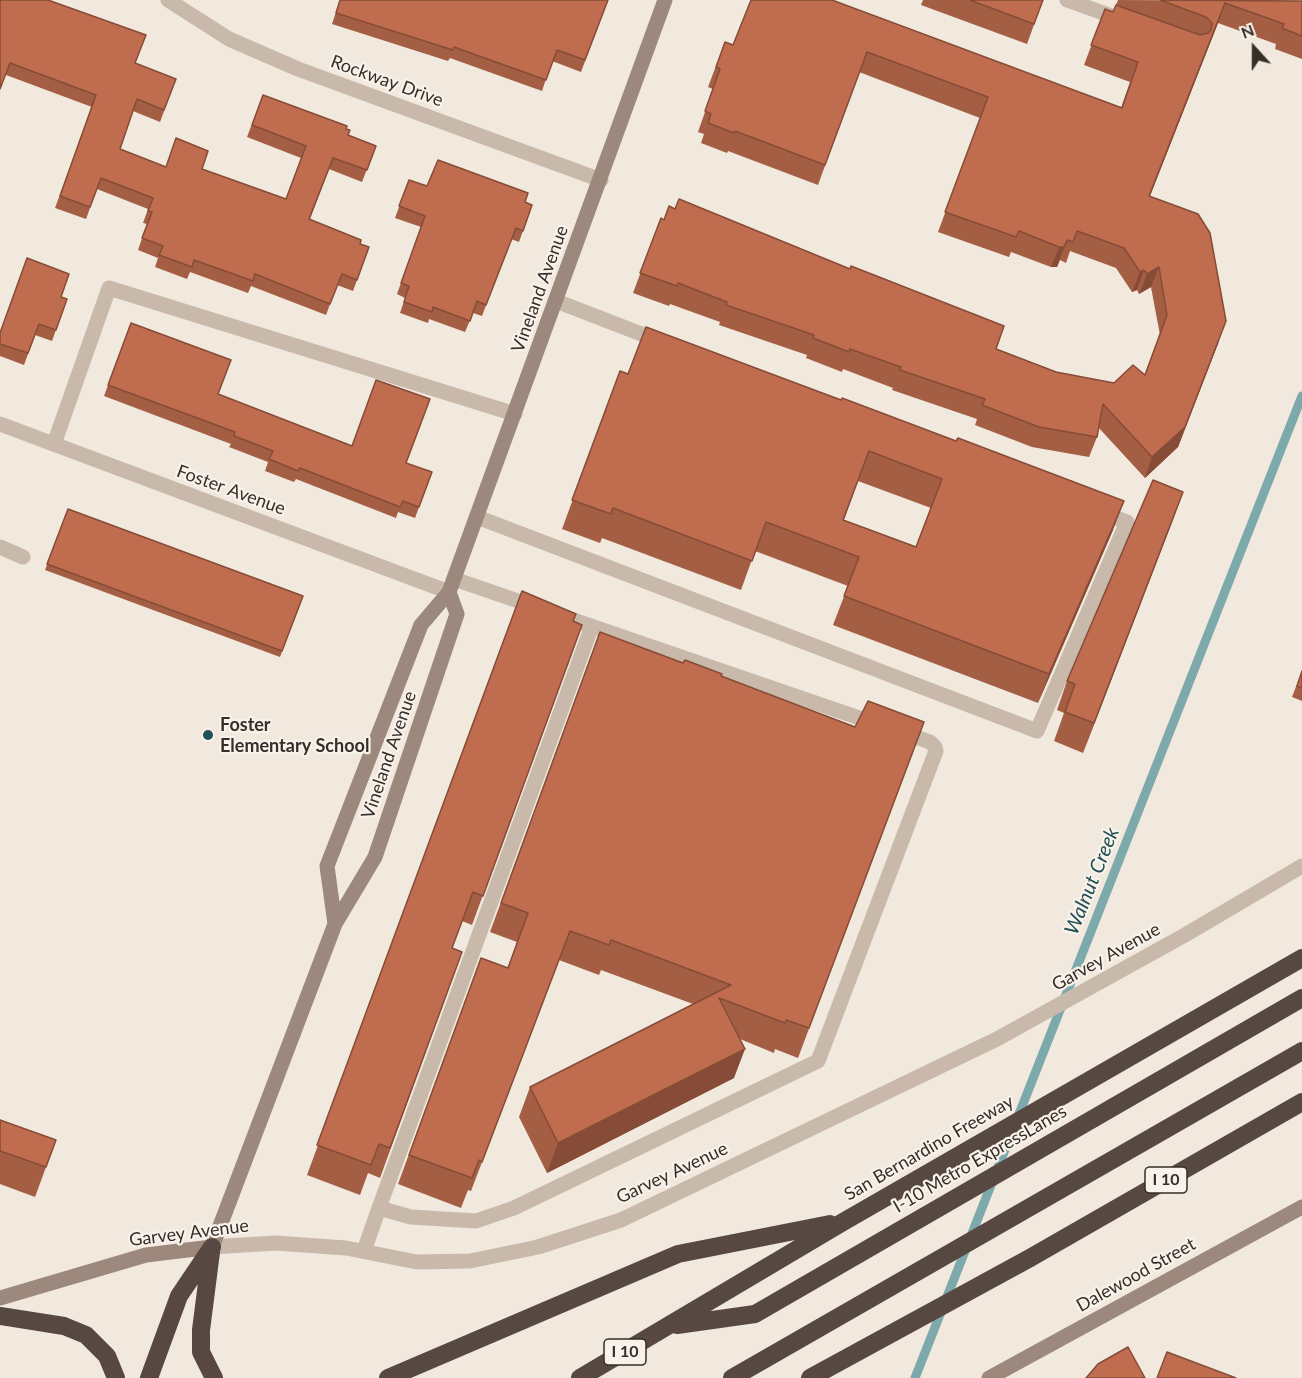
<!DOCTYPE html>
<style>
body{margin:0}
#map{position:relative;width:1302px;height:1378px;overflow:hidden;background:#f1e8de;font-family:Lato,sans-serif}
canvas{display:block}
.north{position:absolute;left:1224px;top:18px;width:60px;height:60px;-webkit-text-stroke:4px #f9f2ea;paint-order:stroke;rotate:339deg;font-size:16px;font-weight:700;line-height:24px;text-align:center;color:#362e29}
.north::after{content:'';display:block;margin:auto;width:21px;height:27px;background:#362e29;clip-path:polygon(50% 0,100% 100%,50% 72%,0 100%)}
</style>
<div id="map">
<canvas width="1302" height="1378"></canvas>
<div class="north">N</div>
</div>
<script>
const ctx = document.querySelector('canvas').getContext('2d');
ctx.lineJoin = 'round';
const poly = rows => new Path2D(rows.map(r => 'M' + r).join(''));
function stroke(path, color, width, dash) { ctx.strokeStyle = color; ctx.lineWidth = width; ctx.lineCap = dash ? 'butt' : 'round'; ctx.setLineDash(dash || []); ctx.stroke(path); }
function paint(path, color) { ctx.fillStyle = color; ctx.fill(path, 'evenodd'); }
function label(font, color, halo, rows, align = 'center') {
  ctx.font = font + ' Lato,sans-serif'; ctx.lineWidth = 4.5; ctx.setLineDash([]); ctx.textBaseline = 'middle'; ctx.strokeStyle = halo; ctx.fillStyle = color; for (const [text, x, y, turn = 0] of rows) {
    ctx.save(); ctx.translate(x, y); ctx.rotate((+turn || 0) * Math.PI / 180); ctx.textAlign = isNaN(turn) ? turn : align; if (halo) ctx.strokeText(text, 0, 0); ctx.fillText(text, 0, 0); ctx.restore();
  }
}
const stream = poly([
 [915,1378,1302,396]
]);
const lane = poly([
 [1067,0,1120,19],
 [556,301,662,342],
 [54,444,109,288,515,414],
 [477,517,1037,731,1127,522,1098,511],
 [0,547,23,557],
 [454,579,877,724],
 [379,1208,592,626],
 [364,1251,379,1208,411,1217,476,1221,514,1208,818,1061,936,751,935,747,930,742,899,731]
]);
const street = poly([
 [168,0,229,39,298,69,601,180],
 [0,424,449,592],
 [212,1247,275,1243,346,1248,417,1262,470,1261,538,1247,621,1220,997,1039,1185,935,1302,866]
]);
const secondary = poly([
 [335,924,327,866,421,625,449,592,665,0],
 [0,1298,146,1255,212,1247,335,924,375,857,457,614,449,592],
 [989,1378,1302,1207]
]);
const highway = poly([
 [211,1252,201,1330,201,1352,214,1378],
 [0,1316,64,1326,86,1335,107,1356,116,1378],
 [677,1325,755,1314,1302,998],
 [149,1378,179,1296,212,1247],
 [388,1378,678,1254,830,1224],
 [580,1378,843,1222,1302,958],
 [732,1378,1302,1051],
 [810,1378,1030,1258,1302,1102]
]);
const wall = poly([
 [0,0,135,63,176,79,160,122,133,111,120,149,166,167,202,169,286,199,301,158,247,137,263,95,346,129,348,135,376,146,362,182,329,169,310,219,360,244,369,247,353,291,337,285,326,315,251,286,248,293,190,272,187,279,155,267,158,258,138,250,147,224,143,223,148,209,97,189,86,219,55,208,92,107,6,75],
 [340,0,608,0,581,72,552,61,542,91,450,58,448,61,332,24],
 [751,0,1121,108,1130,82,1084,65,1105,9,1113,12,1118,0,1302,1,1302,59,1275,49,1276,44,1218,23,1150,196,1219,341,1178,447,1145,478,1098,427,1097,437,1089,457,1032,447,975,425,977,419,892,390,893,388,843,369,842,372,806,358,807,355,719,325,720,322,670,304,669,306,633,293,661,218,1056,372,1114,383,1145,375,1160,335,1151,287,1139,294,1137,290,1132,292,1116,268,1070,251,1066,263,1060,260,1057,267,1051,267,1011,252,1009,257,938,232,980,118,859,72,818,185,728,151,727,153,701,143,704,134,698,132,713,89,708,87,725,42,733,45],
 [923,0,1043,0,1027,44,921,5],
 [409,180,427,186,525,202,532,205,519,242,511,239,482,316,473,313,465,332,429,319,428,323,400,313,405,298,397,294,421,227,395,218],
 [61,297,67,299,52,341,35,335,24,365,0,356,0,333],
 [131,323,218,394,352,446,432,472,415,518,398,512,396,518,296,479,294,482,265,471,268,462,229,447,231,444,104,396],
 [620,371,628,374,841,400,956,441,1113,530,1038,703,833,625,848,586,755,551,741,590,602,538,600,543,562,529],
 [858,481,931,508,916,547,844,520],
 [68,509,303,596,280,657,45,570],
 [1172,522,1083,753,1054,741,1064,713,1057,710,1067,681],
 [522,591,573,621,582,625,472,925,462,921,452,948,462,952,380,1178,368,1173,360,1195,307,1175],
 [600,632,855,727,924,722,798,1058,775,1049,774,1053,740,1039,734,1078,547,1173,519,1117,530,1087,693,1004,601,970,599,975,559,960,471,1191,468,1190,461,1208,398,1184,481,958,508,968,517,942,490,932],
 [1302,671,1302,701,1292,697],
 [0,1120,56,1140,35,1197,0,1184]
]);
const shadedWall = poly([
 [1225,3,1218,23,1142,216,1149,196],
 [1067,240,1057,267,1051,267,1059,247],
 [1159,267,1151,287,1139,294,1147,274],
 [1144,270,1137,290,1132,292,1140,272],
 [1219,341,1178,447,1145,478,1152,457],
 [1183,492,1172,522,1083,753,1094,723],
 [1124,501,1113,530,1038,703,1049,674],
 [745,1049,734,1078,547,1173,558,1143]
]);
const building = poly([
 [0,0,48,0,146,35,135,63,176,79,164,110,137,99,120,149,166,167,176,138,208,151,202,169,286,199,306,146,252,125,263,95,347,126,346,129,350,130,348,135,376,146,367,170,333,158,309,219,361,240,360,244,369,247,357,280,342,274,330,304,255,274,253,281,194,260,192,267,159,255,163,246,142,238,152,212,148,211,153,198,101,178,90,207,60,196,96,95,10,63,0,89,0,0],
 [340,0,608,0,585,60,557,50,546,80,454,47,453,50,336,13,340,0],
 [751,0,832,0,1122,108,1138,62,1091,45,1105,9,1113,12,1116,5,1200,35,1208,33,1211,30,1212,23,1206,17,1160,0,1302,1,1302,36,1282,28,1284,24,1225,3,1149,196,1198,214,1210,233,1226,321,1185,427,1152,457,1103,404,1097,437,1039,427,982,405,985,399,900,370,901,367,850,349,849,352,813,338,814,335,726,305,727,302,678,283,677,286,640,273,661,218,664,220,669,206,675,209,679,199,850,269,851,266,1004,326,996,349,1056,372,1114,383,1133,365,1145,375,1167,315,1159,267,1147,274,1144,270,1140,272,1124,248,1077,231,1073,242,1067,240,1064,247,1059,247,1019,231,1016,237,945,212,988,97,867,52,825,165,735,131,734,133,708,123,711,114,705,111,720,69,716,67,725,42,733,45,751,0],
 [970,0,1043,0,1034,24,970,0],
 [438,160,528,193,525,202,532,205,523,231,516,228,486,305,477,301,470,321,433,307,432,312,404,302,409,286,401,283,425,216,399,206,409,180,427,186,438,160],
 [27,258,69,274,61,297,67,299,56,330,39,324,28,353,0,344,0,333,27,258],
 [131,323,231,360,218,394,352,446,376,380,430,399,406,463,432,472,419,507,403,501,400,507,300,468,298,471,269,459,273,451,234,436,235,432,108,385,131,323],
 [646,327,841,400,842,398,956,441,958,438,1124,501,1049,674,844,596,859,557,766,522,752,561,613,508,611,514,572,500,620,371,628,374,646,327],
 [869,451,942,479,916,547,843,520,869,451],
 [1153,480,1183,492,1094,723,1065,712,1075,684,1067,681,1153,480],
 [68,509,303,596,282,651,47,564,68,509],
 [522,591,576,614,573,621,582,625,483,896,473,892,452,948,462,952,390,1148,379,1144,371,1165,317,1145,522,591],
 [600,632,683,663,685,660,722,674,721,676,855,727,868,701,924,722,809,1028,786,1020,785,1023,719,998,745,1049,558,1143,530,1087,731,985,611,940,609,945,570,931,482,1162,479,1160,472,1178,409,1155,481,958,508,968,528,913,501,903,600,632],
 [1302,671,1302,688,1297,686,1302,671],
 [0,1120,56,1140,46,1167,0,1151,0,1120],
 [1128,1347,1145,1378,1086,1378,1098,1364,1128,1347],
 [1167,1352,1236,1378,1157,1378,1167,1352]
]);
const markers = [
 [208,735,6,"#215056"]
];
const shields = [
 [1166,1180,42],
 [625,1352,42]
];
const shieldNames = [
 ["I 10",1166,1180],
 ["I 10",625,1352]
];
const streetNames = [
 ["Rockway Drive",387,81,20],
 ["Vineland Avenue",540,289,-70],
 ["Foster Avenue",231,490,20],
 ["Vineland Avenue",389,755,-71],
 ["Garvey Avenue",1106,957,-29],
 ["San Bernardino Freeway",929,1148,-30],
 ["I-10 Metro ExpressLanes",980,1159,-30],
 ["Garvey Avenue",672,1173,-25],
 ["Garvey Avenue",189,1233,-7],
 ["Dalewood Street",1136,1275,-29]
];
const poiNames = [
 ["Foster",220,725],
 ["Elementary School",220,746]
];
const waterNames = [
 ["Walnut Creek",1092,881,-68]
];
stroke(stream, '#7ea9ac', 9);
stroke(lane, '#c8b9aa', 15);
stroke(street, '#c8b9aa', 15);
stroke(secondary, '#9c887c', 15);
stroke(highway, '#574841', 18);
paint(wall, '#a45e43');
paint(shadedWall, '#864c37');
paint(building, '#bf6d4e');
stroke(building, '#864c37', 1.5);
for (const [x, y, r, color] of markers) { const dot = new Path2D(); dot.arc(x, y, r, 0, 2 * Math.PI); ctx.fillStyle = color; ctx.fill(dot); stroke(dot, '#f9f2ea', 2); }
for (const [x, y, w] of shields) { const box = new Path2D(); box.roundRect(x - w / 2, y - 13, w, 26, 4.5); ctx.fillStyle = '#f9f2ea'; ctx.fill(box); stroke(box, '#362e29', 1.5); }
label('bold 16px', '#362e29', null, shieldNames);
label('18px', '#362e29', '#f9f2ea', streetNames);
label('bold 18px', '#362e29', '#f9f2ea', poiNames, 'left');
label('italic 20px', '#215056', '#f9f2ea', waterNames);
</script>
